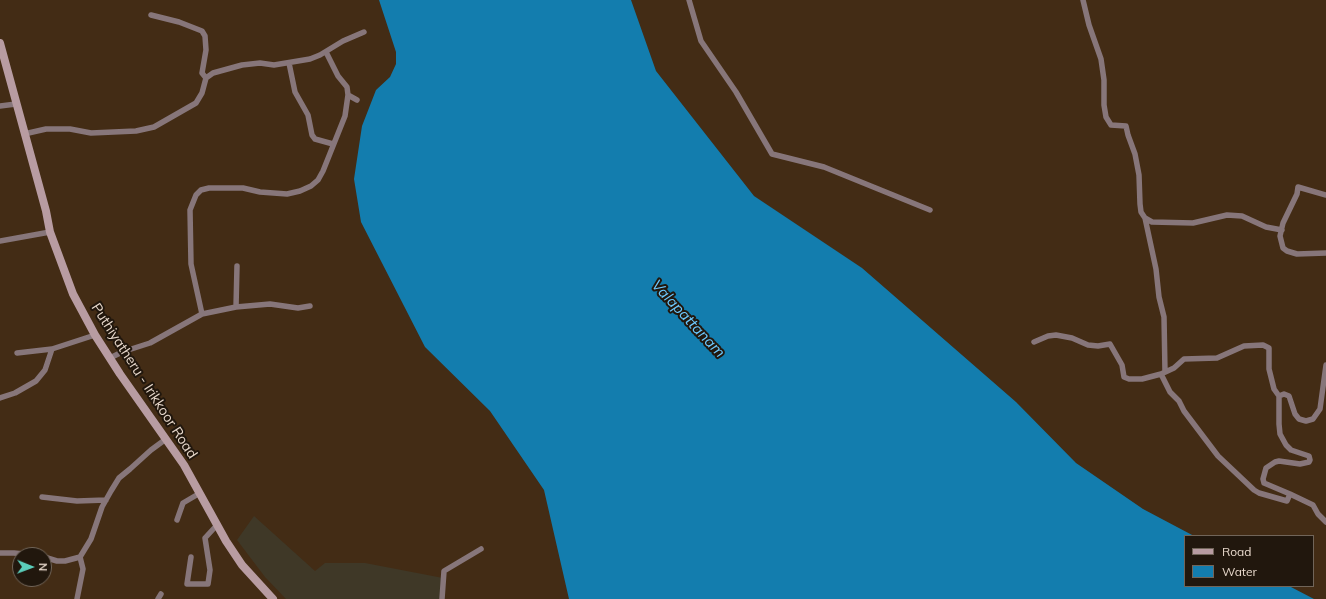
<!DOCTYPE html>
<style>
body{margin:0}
#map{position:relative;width:1326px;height:599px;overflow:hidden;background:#432c15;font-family:Mulish,sans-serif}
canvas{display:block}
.legend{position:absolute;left:1184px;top:535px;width:130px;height:52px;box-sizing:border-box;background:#21170d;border:1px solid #716559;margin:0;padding:5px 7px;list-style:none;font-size:12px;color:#e8d9cc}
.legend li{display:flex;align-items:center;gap:8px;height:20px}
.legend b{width:20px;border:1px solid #716559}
.north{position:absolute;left:12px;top:547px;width:40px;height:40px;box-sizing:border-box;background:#21170d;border:1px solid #716559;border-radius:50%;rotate:91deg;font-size:11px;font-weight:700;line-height:16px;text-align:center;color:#e8d9cc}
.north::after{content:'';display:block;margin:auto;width:14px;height:18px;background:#5bcebb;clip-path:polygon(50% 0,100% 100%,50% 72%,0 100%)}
</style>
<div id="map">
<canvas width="1326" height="599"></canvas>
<ul class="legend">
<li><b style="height:5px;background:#b89ca2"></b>Road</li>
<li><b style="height:11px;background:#137dae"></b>Water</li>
</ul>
<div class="north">N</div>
</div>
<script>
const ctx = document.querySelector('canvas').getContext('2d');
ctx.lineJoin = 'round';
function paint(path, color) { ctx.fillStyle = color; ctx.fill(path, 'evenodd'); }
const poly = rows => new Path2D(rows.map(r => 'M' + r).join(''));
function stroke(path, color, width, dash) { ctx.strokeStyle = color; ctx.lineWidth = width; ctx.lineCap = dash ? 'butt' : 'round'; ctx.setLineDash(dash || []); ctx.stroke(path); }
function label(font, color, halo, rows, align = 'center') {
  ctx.font = font + ' Mulish,sans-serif'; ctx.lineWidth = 4; ctx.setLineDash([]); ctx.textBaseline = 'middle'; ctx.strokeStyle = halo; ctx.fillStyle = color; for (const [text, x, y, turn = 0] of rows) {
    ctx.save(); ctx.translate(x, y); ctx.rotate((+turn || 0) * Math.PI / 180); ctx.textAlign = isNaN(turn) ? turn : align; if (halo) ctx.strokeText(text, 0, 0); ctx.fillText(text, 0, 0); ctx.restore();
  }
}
const education = poly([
 [254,516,315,571,325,563,365,563,443,578,442,599,286,599,265,577,237,540]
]);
const water = poly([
 [379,0,631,0,656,71,754,196,862,268,1016,402,1076,463,1143,509,1194,536,1185,536,1185,586,1289,586,1314,599,569,599,544,490,490,411,425,347,361,222,354,179,362,126,376,90,390,77,396,64,396,52]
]);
const minor = poly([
 [689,0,701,41,736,92,772,154,824,167,930,210],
 [1083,0,1089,25,1101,59,1104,80,1104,105,1106,117,1111,125,1126,126,1128,135,1135,154,1139,175,1140,204,1141,212,1145,218,1152,222,1193,223,1227,215,1242,216,1266,227,1282,230],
 [151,15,179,22,202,31,205,36,206,50,202,73,206,78],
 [326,52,338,76,347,87,348,95,357,100],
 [289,63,295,92,308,115,312,135,315,139,333,144],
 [0,106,16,104],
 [24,134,46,129,70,129,91,133,136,131,154,127,196,103,202,93,206,78,213,73,242,65,260,63,274,65,310,59,320,55,343,41,364,32],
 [1326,195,1298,187,1297,194,1283,223,1280,236,1283,248,1287,251,1297,254,1326,253],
 [1145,218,1156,269,1159,297,1164,317,1165,372],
 [0,241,50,232],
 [236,307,237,266],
 [202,314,191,264,190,210,196,195,201,190,209,188,243,188,260,192,287,194,300,191,311,186,318,180,323,171,345,116,348,95],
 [1034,342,1048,336,1056,335,1072,338,1088,345,1098,346,1110,344,1122,365,1124,377,1129,379,1142,379,1161,374,1170,392,1179,401,1184,411,1218,456,1254,490,1259,493,1287,501,1290,494],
 [17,353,52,349],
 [110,358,122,352,150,343,202,314,236,307,270,304,298,308,310,306],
 [1326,365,1320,409,1313,419,1306,421,1299,419,1295,414,1289,396,1284,394,1279,396,1279,424,1280,434,1286,445,1291,450,1309,456,1310,460,1309,462,1300,464,1279,461,1275,462,1266,468,1263,479,1264,483,1290,494,1313,505,1318,514,1326,522],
 [1161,374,1174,368,1184,359,1217,358,1244,346,1263,345,1269,348,1269,369,1274,389,1279,396],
 [0,398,15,393,36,381,45,370,52,349,95,335],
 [42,497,77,501,106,500],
 [177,520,183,503,200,493],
 [0,553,14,553,34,555],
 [44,557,57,561,65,561,80,557],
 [191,557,187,584,208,584,210,570,205,538,217,525],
 [77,599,83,569,80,557,91,539,102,507,111,491,119,478,130,469,151,450,166,439],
 [158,599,161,594],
 [442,599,444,571,481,549]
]);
const secondary = poly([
 [0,43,46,211,50,232,73,294,95,335,120,374,184,465,226,541,242,565,273,599]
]);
const streetNames = [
 ["Puthiyatheru - Irikkoor Road",144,381,57]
];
const waterNames = [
 ["Valapattanam",688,319,47]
];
paint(education, '#3f3827');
paint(water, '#137dae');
stroke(minor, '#87767a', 5.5);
stroke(secondary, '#b89ca2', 8);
label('14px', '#e8d9cc', '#21170d', streetNames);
label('italic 15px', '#6dc9fe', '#21170d', waterNames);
</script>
